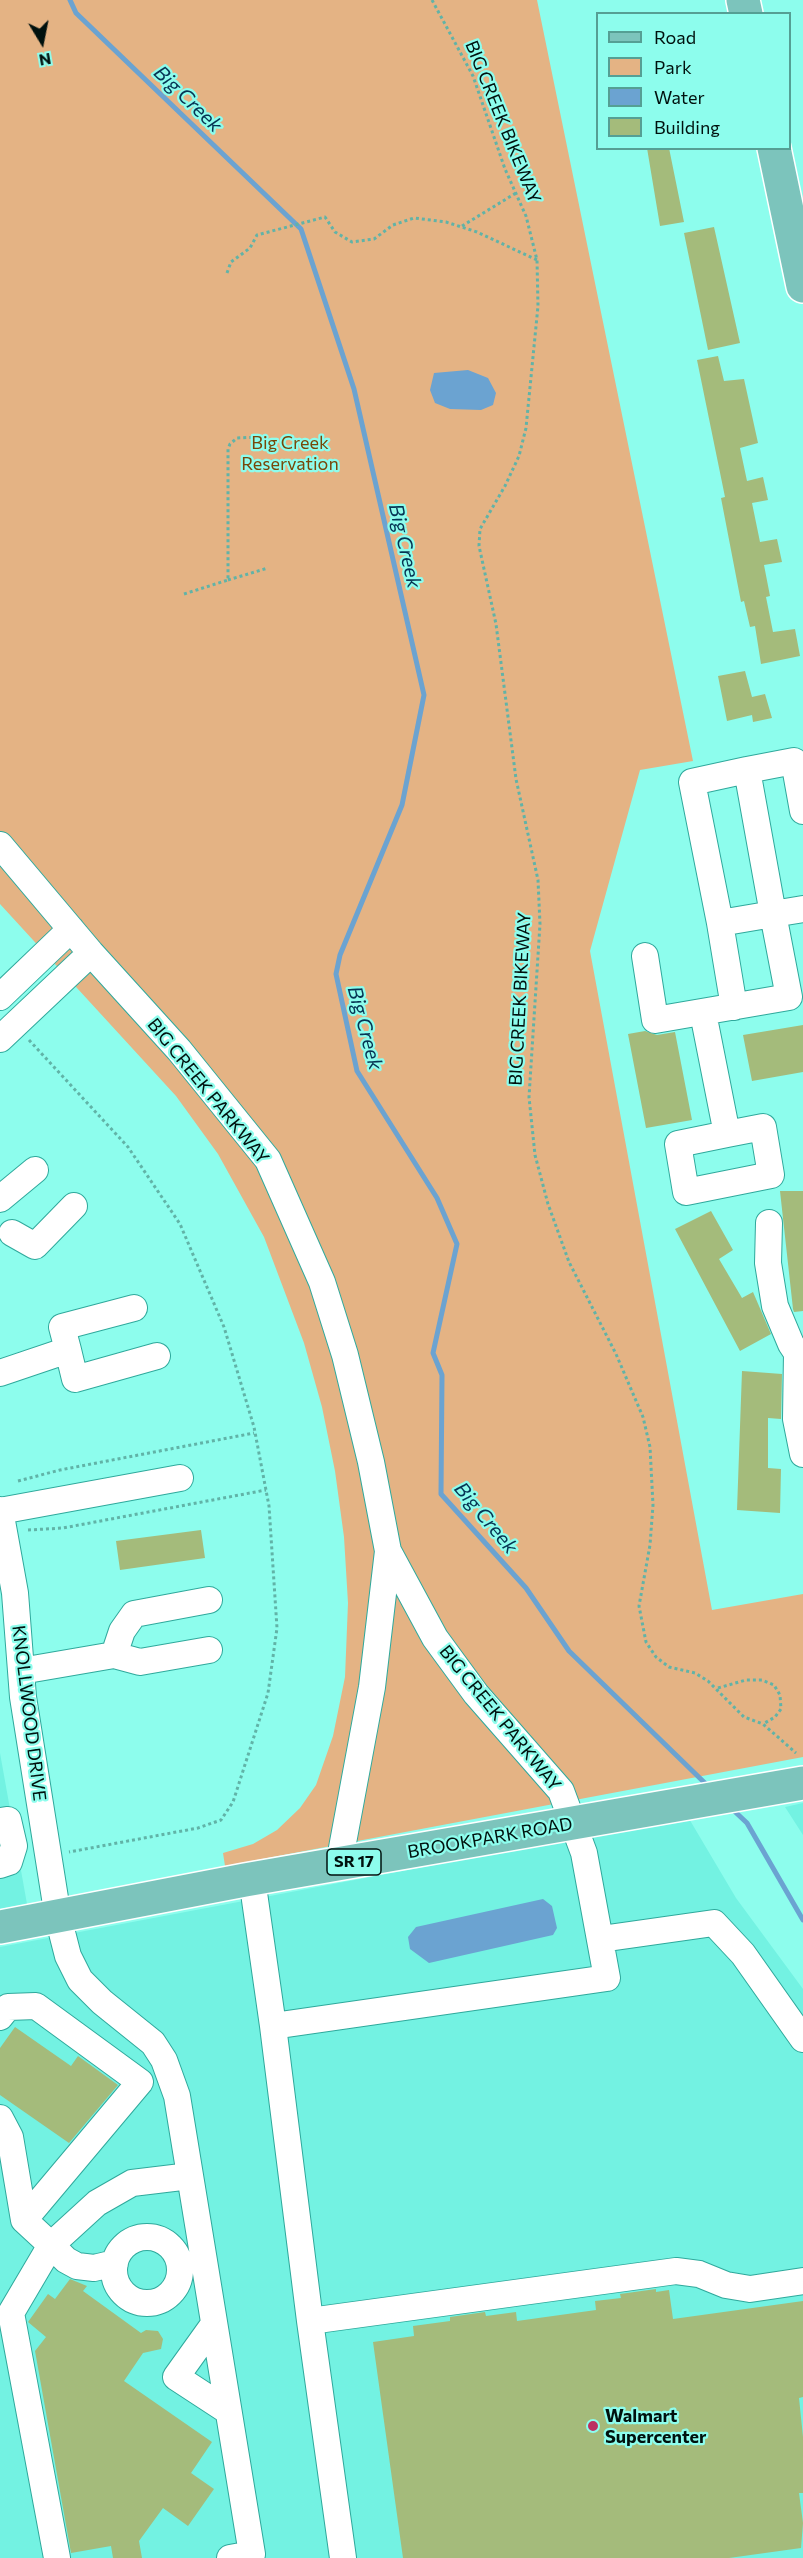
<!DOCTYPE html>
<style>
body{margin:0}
#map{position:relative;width:803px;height:2558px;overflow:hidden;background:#8dfded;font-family:Commissioner,sans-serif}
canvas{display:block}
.legend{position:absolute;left:596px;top:12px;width:195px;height:138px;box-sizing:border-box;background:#8dfded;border:2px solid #559f94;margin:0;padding:8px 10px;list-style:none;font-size:18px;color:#00110e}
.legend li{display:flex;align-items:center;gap:12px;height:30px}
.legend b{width:30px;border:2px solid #559f94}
.north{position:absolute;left:12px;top:12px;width:60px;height:60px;-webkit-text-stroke:4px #8dfded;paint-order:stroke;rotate:170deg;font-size:16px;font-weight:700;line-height:24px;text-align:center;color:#00110e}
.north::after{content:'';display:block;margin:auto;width:21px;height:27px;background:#00110e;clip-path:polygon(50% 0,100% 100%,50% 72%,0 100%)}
</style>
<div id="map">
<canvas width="803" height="2558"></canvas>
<ul class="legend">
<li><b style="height:8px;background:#7cc4bc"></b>Road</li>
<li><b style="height:16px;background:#e4b384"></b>Park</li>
<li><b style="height:16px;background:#6ba3d1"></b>Water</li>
<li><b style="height:16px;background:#a4bb7b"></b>Building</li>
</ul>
<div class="north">N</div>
</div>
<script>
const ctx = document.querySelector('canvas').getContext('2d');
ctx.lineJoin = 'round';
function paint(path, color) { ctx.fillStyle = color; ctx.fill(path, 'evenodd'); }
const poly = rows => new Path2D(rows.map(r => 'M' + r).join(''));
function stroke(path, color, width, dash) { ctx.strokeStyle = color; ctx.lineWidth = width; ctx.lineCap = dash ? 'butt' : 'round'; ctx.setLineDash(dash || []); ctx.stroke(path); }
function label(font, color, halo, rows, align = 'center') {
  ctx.font = font + ' Commissioner,sans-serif'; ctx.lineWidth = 4.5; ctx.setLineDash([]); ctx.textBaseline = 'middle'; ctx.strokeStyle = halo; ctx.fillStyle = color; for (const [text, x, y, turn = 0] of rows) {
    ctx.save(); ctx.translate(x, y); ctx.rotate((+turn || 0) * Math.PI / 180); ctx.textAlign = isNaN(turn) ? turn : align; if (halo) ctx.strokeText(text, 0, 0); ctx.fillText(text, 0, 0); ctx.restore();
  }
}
const built = poly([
 [0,1753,27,1904,0,1909],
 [803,1803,803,1835,785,1807],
 [688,1817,736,1898,803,1989,803,2558,0,2558,0,1947]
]);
const green = poly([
 [0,0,537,0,693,761,640,770,590,951,712,1610,803,1594,803,1757,225,1866,223,1853,253,1844,277,1830,300,1808,316,1785,333,1736,345,1677,348,1603,344,1537,335,1471,322,1407,304,1343,264,1237,218,1154,176,1096,0,904]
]);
const water = poly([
 [468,370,488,378,496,393,493,405,481,410,450,409,435,403,430,390,434,373],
 [543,1899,552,1906,557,1928,553,1935,429,1963,410,1949,408,1937,416,1927]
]);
const stream = poly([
 [70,0,76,13,301,229,354,389,424,695,402,805,340,955,336,974,357,1071,437,1198,457,1244,433,1353,442,1375,441,1494,526,1588,569,1651,710,1788],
 [730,1807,747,1823,803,1920]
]);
const building = poly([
 [647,148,669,148,684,222,660,226],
 [714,227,740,343,708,350,684,233],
 [718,356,724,381,744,379,758,443,740,448,747,481,763,477,768,500,752,503,760,542,777,539,782,562,764,565,770,596,766,597,773,632,795,629,800,656,761,664,755,626,750,627,744,601,741,602,721,498,725,497,697,360],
 [745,671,752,697,765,694,772,718,753,722,752,715,727,721,718,676],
 [803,1025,803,1072,752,1081,743,1035],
 [645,1031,657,1035,675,1032,692,1120,646,1128,628,1034],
 [780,1191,803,1191,803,1311,794,1312,793,1309],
 [711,1211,733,1250,719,1259,742,1298,753,1292,771,1334,740,1351,675,1229],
 [742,1371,782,1374,781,1419,768,1418,768,1468,781,1469,780,1513,737,1510],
 [201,1530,205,1558,120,1570,116,1541],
 [15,2027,71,2066,78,2056,118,2085,69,2143,0,2095,0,2048],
 [70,2279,87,2286,83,2291,141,2333,146,2330,158,2331,163,2339,161,2349,143,2353,124,2381,212,2442,191,2473,214,2489,188,2526,163,2508,139,2541,142,2558,113,2558,111,2546,71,2553,35,2351,46,2337,28,2322,48,2294,55,2299],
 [656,2289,656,2292,669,2290,673,2319,803,2301,803,2397,799,2398,803,2437,803,2493,799,2493,803,2523,801,2548,729,2558,403,2558,373,2342,414,2336,413,2326,450,2321,450,2317,485,2312,486,2316,516,2312,517,2321,596,2310,595,2301,621,2298,620,2294]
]);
const path = poly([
 [432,0,473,76,505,169,526,216,537,260,538,306,526,428,519,456,505,486,480,529,479,546,496,624,516,779,538,880,540,924,529,1097,535,1155,548,1204,569,1262,616,1354,643,1417,650,1447,653,1505,650,1545,639,1606,646,1642,656,1657,669,1667,695,1673,708,1681,744,1717,763,1724,796,1753],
 [462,226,516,193],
 [227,273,231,262,250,248,257,235,325,217,335,232,352,242,374,239,393,225,414,218,446,222,477,232,537,260],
 [228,580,268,568],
 [184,594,228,580,228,449,230,444,237,438,258,437],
 [29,1040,128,1147,180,1224,224,1327,254,1427,269,1506,277,1628,268,1693,233,1802,221,1820,198,1828,69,1852],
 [18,1481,60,1470,254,1433],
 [28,1530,63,1528,266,1490],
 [718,1688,746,1680,762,1680,774,1685,780,1695,781,1709,775,1717,763,1724]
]);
const minor = poly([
 [803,811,794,761,747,770,773,914,803,909],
 [0,845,91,953,179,1050,268,1160,322,1282,345,1355,371,1462,388,1551,435,1638,476,1694,561,1791,584,1853,607,1978,273,2026],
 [720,923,734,1007],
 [645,956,655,1020,789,997,773,914,720,923,692,782,747,770],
 [0,997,71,929],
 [703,1013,727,1134,678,1144,686,1192,771,1175,763,1127,727,1134],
 [0,1039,91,953],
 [0,1199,35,1170],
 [769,1223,768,1263,775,1306,791,1344,797,1353,803,1352],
 [12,1233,35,1246,74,1206],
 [68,1350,62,1327,134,1308],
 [797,1353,796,1419,803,1454],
 [0,1373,68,1350,75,1379,157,1356],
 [0,1510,15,1593,23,1697,58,1917,68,1956,80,1980,102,2002,153,2043,164,2060,177,2096,252,2554,230,2558],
 [0,1511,180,1478],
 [114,1655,122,1631,134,1614,209,1600],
 [21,1671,114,1655,140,1662,209,1650],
 [0,1821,8,1820,14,1846,9,1862,0,1865],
 [339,1864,372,1687,388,1551],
 [252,1879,273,2026,310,2321,676,2271,699,2274,726,2285,750,2289,803,2281],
 [601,1939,714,1923,743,1954,803,2039],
 [0,2017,8,2007,36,2006,140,2082,24,2220],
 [0,2118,10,2137,24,2220,51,2245,11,2313,57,2558],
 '114 2270a33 33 0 1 1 66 0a33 33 0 1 1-66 0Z',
 [115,2263,94,2268,77,2266,66,2260,51,2245,97,2203,132,2183,190,2176],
 [310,2321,343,2558],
 [214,2324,176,2377,228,2411]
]);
const major = poly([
 [743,0,746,14],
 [774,148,803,286],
 [0,1927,245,1880,803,1783]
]);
const markers = [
 [593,2426,6,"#bc2f61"]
];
const shields = [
 [354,1862,54]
];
const shieldNames = [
 ["SR 17",354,1862]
];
const streetNames = [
 ["BIG CREEK BIKEWAY",503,122,68],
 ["BIG CREEK BIKEWAY",520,999,-87],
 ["BIG CREEK PARKWAY",208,1091,51],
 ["KNOLLWOOD DRIVE",29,1713,83],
 ["BIG CREEK PARKWAY",500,1718,51],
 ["BROOKPARK ROAD",490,1838,-10]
];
const parkNames = [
 ["Big Creek",290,443],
 ["Reservation",290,464]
];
const poiNames = [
 ["Walmart",605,2416],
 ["Supercenter",605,2437]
];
const waterNames = [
 ["Big Creek",188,99,44],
 ["Big Creek",405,546,77],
 ["Big Creek",365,1028,75],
 ["Big Creek",486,1518,50]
];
paint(built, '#73f2e2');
paint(green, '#e4b384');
paint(water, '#6ba3d1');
stroke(stream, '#6ba3d1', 5);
paint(building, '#a4bb7b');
stroke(minor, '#2fa99c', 28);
stroke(major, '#fff', 36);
stroke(path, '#61b3a7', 3, [3, 3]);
stroke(minor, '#fff', 26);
stroke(major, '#7cc4bc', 33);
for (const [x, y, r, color] of markers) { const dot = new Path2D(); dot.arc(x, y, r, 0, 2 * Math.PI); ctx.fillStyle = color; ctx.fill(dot); stroke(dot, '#8dfded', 2); }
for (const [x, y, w] of shields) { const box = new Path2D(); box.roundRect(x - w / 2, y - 13, w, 26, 4.5); ctx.fillStyle = '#8dfded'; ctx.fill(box); stroke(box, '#00110e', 1.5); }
label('bold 16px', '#00110e', null, shieldNames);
label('18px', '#00110e', '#8dfded', streetNames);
label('18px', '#784708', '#8dfded', parkNames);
label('bold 18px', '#00110e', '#8dfded', poiNames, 'left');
label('italic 20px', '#063453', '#8dfded', waterNames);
</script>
